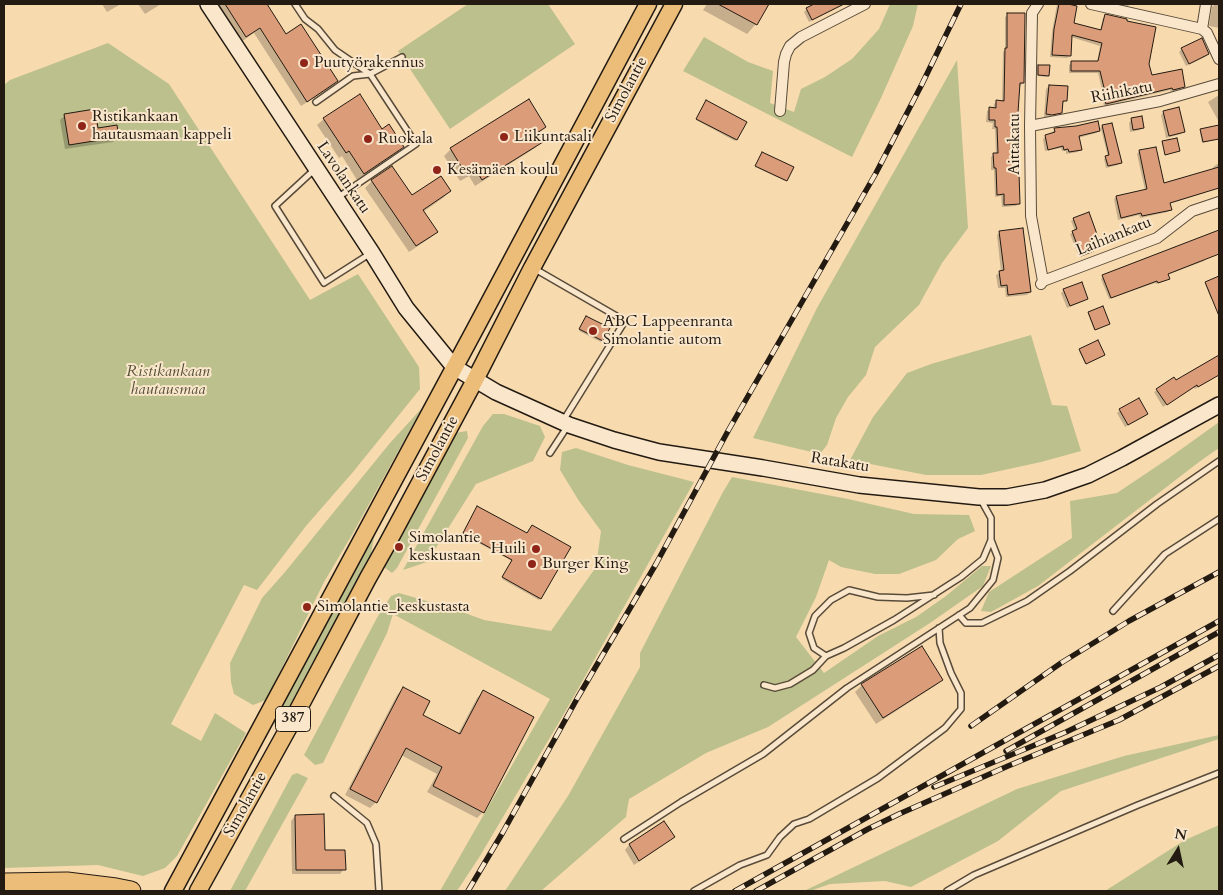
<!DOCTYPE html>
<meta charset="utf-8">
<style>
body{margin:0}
#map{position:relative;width:1223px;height:895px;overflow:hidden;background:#f8daaf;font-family:Cardo,serif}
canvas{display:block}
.frame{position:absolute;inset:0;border:5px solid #231b12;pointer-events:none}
.north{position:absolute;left:1153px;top:825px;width:50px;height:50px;-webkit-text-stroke:4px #fae7cb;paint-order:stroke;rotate:10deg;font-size:14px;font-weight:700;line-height:20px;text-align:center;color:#231b12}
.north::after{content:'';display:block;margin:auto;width:18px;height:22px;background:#231b12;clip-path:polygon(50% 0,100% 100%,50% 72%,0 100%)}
</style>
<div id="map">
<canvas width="1223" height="895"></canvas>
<div class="frame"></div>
<div class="north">N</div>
</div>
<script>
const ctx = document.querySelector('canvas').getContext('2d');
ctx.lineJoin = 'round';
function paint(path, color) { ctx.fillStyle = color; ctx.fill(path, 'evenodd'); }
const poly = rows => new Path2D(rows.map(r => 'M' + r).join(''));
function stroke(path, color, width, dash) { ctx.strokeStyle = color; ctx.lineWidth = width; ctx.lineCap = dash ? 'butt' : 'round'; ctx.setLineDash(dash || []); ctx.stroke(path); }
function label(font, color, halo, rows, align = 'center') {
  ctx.font = font + ' Cardo,serif'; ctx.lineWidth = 4; ctx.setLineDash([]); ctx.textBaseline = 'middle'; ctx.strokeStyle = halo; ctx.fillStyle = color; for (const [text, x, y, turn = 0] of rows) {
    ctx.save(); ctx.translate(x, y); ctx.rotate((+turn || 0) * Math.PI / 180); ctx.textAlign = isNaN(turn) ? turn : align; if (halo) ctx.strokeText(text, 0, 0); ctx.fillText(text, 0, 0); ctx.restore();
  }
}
const green = poly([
 [468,4,548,4,575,44,450,129,398,51],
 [890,4,918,4,913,26,881,98,852,157,683,71,704,37,748,62,773,71,770,103,794,112,801,89,825,77,852,59,879,29],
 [108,43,169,84,310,300,358,274,419,367,420,389,353,472,306,526,257,590,244,585,171,724,201,741,215,713,246,733,177,856,165,868,143,876,98,865,4,868,4,85,10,80],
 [957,60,968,228,942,263,919,305,875,347,866,375,848,397,836,418,827,445,820,454,753,438,817,308],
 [1031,335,1052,405,1067,406,1081,451,1041,462,981,475,926,475,850,460,873,417,907,373,931,364],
 [422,408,353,533,324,582,266,700,253,705,234,694,231,682,230,663,262,598,285,572,390,443],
 [493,414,504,414,540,426,545,437,533,461,476,484,427,562,403,570,483,426],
 [1219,422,1219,448,1199,462,1038,586,991,612,981,611,989,592,1072,538,1070,501,1117,493,1169,458],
 [467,431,468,438,397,568,392,573,384,567,455,433],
 [576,448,628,465,694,482,565,712,480,856,457,891,440,891,550,699,393,614,387,633,323,763,315,765,304,755,378,616,391,596,399,593,454,609,484,620,551,631,596,567,601,531,579,501,560,470,562,452],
 [732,477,848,499,914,514,969,515,975,531,958,539,936,560,899,574,875,574,841,567,829,560,816,597,796,637,824,673,878,636,916,617,946,596,982,566,991,566,983,586,930,623,768,727,706,753,629,799,626,817,541,891,505,891,568,796,640,667,640,653,723,492],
 [375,532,371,554,280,726,276,726,272,722],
 [1219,735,1219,739,1061,791,998,841,911,887,885,881,830,884,810,891,804,891,1017,789,1124,756],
 [297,773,308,778,245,891,230,891,292,775],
 [1219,825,1219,891,1105,891,1185,840]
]);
const shadow = poly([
 [102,4,121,4,107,12],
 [138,4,161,4,145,14],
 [216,4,265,4,286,36,336,81,331,87,301,106,254,33,241,42],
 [707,4,767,4,756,24,747,34,703,10],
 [817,4,845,4,809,22,804,12,807,9],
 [1057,4,1074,4,1073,23,1100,31,1103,18,1105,16,1147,64,1151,77,1183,86,1181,89,1171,92,1170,90,1104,106,1102,96,1103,94,1098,73,1069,73,1069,65,1072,62,1097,62,1100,46,1071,37,1070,56,1067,58,1050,57,1052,32],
 [1112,4,1130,4,1127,7],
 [1215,4,1219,5,1219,28,1209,26,1212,7],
 [1008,14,1023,83,1020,86,1015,143,1019,203,1016,206,1002,207,1001,196,995,197,994,170,991,170,991,157,994,154,996,154,995,129,992,129,993,123,986,122,987,111,990,109,993,109,994,104,997,101,1002,102,1003,52,1005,50,1005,17],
 [1182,49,1208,54,1205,57,1186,66,1179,52],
 [1038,66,1048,76,1047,77,1037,76,1037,67],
 [1049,86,1066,100,1063,103,1061,103,1061,112,1058,115,1048,117,1044,117,1046,89],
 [1219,95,1219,122,1208,102],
 [359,96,382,130,403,146,396,153,357,180,342,156,339,158,317,125,324,119],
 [706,103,745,123,735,141,696,120],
 [1164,112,1184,131,1181,134,1166,138,1161,115],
 [65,115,97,129,118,137,113,142,65,149,60,120],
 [1131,120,1142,127,1140,130,1130,132,1129,123],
 [1102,126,1120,163,1118,165,1106,168,1104,159,1108,157,1101,129,1096,133,1078,138,1080,150,1078,152,1066,154,1066,151,1062,151,1061,148,1045,151,1043,139,1046,136,1053,134,1052,132,1055,130,1099,130],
 [545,127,537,134,541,141,535,148,475,186,469,176,460,181,444,156,451,149],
 [1219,127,1219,139,1202,143,1200,132,1201,130],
 [1139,151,1163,185,1214,170,1213,167,1219,163,1219,182,1206,187,1207,191,1204,193,1169,204,1170,209,1168,212,1140,218,1139,215,1118,220,1114,199,1116,197,1145,190,1137,154],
 [762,153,786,180,785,181,755,167],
 [392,168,412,197,450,191,443,198,423,212,436,231,430,238,409,252,365,188,372,181],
 [1074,219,1096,236,1094,239,1089,240,1093,251,1091,253,1079,257,1070,234,1075,231,1071,221],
 [1219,231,1219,252,1205,257,1206,258,1204,261,1167,275,1168,278,1166,280,1156,284,1155,283,1109,299,1101,279,1103,277],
 [1000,232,1030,292,1027,295,1006,297,1005,288,998,288,996,275,1001,272,997,235],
 [1218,282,1219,282,1219,295,1211,299,1205,284,1206,283],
 [1064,290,1086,298,1084,301,1067,308,1061,293],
 [1089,313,1107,325,1094,330,1088,314],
 [585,319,608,329,601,342,579,331],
 [1080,350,1103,356,1085,364,1079,351],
 [1219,356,1219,375,1195,389,1194,387,1163,407,1154,392,1157,390,1175,382],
 [1120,410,1147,414,1144,417,1125,427,1117,413],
 [476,509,527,535,569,547,539,600,502,579,512,561,462,534],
 [942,680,935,686,876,724,855,692,862,685],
 [403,688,421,715,458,734,477,698,483,692,483,812,477,818,427,792,437,774,401,755,376,802,370,808,345,795,397,695],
 [295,816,324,851,344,869,340,874,292,874,291,821],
 [664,823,673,837,668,842,634,865,625,850,629,845]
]);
const building = poly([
 [225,4,267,4,286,34,301,24,338,81,307,102,260,28,246,37,225,4],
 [718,4,769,4,757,25,718,4],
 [814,4,844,4,812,20,806,8,814,4],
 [1059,4,1068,4,1077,6,1074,23,1101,30,1105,14,1127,19,1127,21,1156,27,1149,64,1152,75,1182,69,1185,87,1173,90,1172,88,1106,104,1103,92,1105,92,1100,71,1071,71,1071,61,1098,61,1102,43,1072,35,1071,56,1052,55,1054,29,1059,4],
 [1007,13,1025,13,1024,83,1020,83,1016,142,1018,142,1020,204,1004,205,1004,194,997,195,996,168,994,168,993,153,998,153,997,127,995,127,995,120,989,120,989,107,996,108,996,100,1004,101,1005,48,1007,48,1007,13],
 [1202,38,1209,54,1189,64,1181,48,1202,38],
 [1038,65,1050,65,1049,76,1038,75,1038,65],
 [1049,85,1068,86,1067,101,1063,101,1062,113,1052,115,1046,114,1049,85],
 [360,94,382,129,389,124,404,147,364,174,349,151,346,153,323,118,360,94],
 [529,99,546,127,537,133,543,142,482,180,476,170,467,176,450,148,529,99],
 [706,100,747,122,737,140,696,119,706,100],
 [1179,107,1185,132,1169,136,1163,111,1179,107],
 [95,109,98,128,117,125,119,137,69,145,64,114,95,109],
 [1142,116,1144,128,1133,130,1131,118,1142,116],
 [1098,121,1100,131,1079,136,1082,150,1069,152,1068,149,1064,150,1063,146,1048,150,1045,135,1055,132,1054,128,1076,126,1098,121],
 [1112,123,1122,163,1108,166,1105,156,1109,155,1102,125,1112,123],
 [1219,125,1219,139,1203,142,1200,129,1219,125],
 [1177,138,1180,151,1165,155,1162,141,1177,138],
 [1156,147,1164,183,1219,167,1219,188,1170,203,1172,210,1142,216,1141,213,1121,218,1116,196,1147,189,1139,150,1156,147],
 [762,152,794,167,787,181,755,166,762,152],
 [392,166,412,195,441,176,451,191,423,210,438,232,416,246,371,180,392,166],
 [1089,212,1098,237,1090,239,1094,251,1081,256,1072,231,1077,229,1073,218,1089,212],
 [1023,228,1031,292,1008,295,1007,285,1001,286,999,271,1004,270,999,231,1023,228],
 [1219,230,1219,254,1168,274,1170,279,1158,283,1157,281,1111,298,1102,275,1219,230],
 [1219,276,1219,316,1205,282,1219,276],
 [1082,282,1088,299,1070,306,1063,289,1082,282],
 [1103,306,1110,324,1095,330,1088,312,1103,306],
 [586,316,610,328,603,341,579,329,586,316],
 [1098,340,1105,355,1086,364,1079,349,1098,340],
 [1219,355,1219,375,1198,387,1197,385,1167,405,1156,389,1174,377,1176,380,1219,355],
 [1139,398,1148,414,1128,425,1119,409,1139,398],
 [477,506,527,533,532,525,571,547,541,599,502,577,512,560,463,533,477,506],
 [922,646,943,680,883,718,861,684,922,646],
 [403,687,430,701,423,715,460,734,483,690,534,717,484,813,433,786,442,767,406,748,377,803,350,789,403,687],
 [324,814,325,850,345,850,346,870,296,870,295,815,324,814],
 [664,821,675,837,639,861,629,844,664,821]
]);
const lane = poly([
 [295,4,305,19,318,29,335,50,370,74,416,144,337,198],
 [316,102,353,76,370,74,402,57],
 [314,170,275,206,324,283,371,253],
 [535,269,625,321,563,421],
 [550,453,567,427],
 [934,595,907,598,878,597,849,590,831,600,815,616,809,633,814,648,826,656,844,648,894,620,961,577,983,559,991,540,991,518,981,500],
 [1113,611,1165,554,1219,519],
 [959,615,966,623,982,623,1027,601,1070,571,1157,504,1219,461],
 [764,685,775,688,790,684,813,670,826,656],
 [334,796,367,823,376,844,379,891],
 [624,839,681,802,763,754,847,688,970,608,993,580,998,558,991,540],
 [694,891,740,865,767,855,780,837,794,824,809,819,878,778,945,728,961,709,961,693,951,673,940,643,939,628],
 [947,891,974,875,1138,805,1219,773]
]);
const street = poly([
 [1038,4,1032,13,1030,126,1031,216,1043,281,1041,284],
 [1091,4,1202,29],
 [1206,4,1202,29,1207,33,1219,59],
 [780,111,784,62,786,54,790,46,801,37,865,4],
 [1030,126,1160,101,1219,84],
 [1043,281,1157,238,1192,211,1219,202]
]);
const secondary = poly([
 [208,4,372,253,406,308,454,367,496,392,569,425,614,440,659,452,763,468,859,485,979,497,1007,497,1045,490,1088,475,1122,458,1219,405]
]);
const primary = poly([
 [173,891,474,331,648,4],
 [198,891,290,725,368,578,386,546,475,380,532,268,674,4]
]);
const highway = poly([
 [4,883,67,882,116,888,131,891]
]);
const rail = poly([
 [971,726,1061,663,1129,621,1219,572],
 [1006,751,1219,632],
 [934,787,1066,732,1161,687,1219,655],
 [468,891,503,832,578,697,656,564,728,431,876,173,922,84,961,4],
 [735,891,1219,621],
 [756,891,868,829,899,814,1008,766,1119,720,1219,666]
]);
const markers = [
 [304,63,5,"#8f2418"],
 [82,126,5,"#8f2418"],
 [504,137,5,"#8f2418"],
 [368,139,5,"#8f2418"],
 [437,170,5,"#8f2418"],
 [593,331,5,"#8f2418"],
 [399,547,5,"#8f2418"],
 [536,549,5,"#8f2418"],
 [532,564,5,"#8f2418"],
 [307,607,5,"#8f2418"]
];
const shields = [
 [293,719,35]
];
const shieldNames = [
 ["387",293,719]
];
const poiNames = [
 ["Puutyörakennus",314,63],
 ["Ristikankaan",92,117],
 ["hautausmaan kappeli",92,135],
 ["Liikuntasali",514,137],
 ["Ruokala",378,139],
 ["Kesämäen koulu",447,170],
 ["ABC Lappeenranta",603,322],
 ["Simolantie autom",603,340],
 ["Simolantie",409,538],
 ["keskustaan",409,556],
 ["Huili",526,549,"right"],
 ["Burger King",542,564],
 ["Simolantie_keskustasta",317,607]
];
const streetNames = [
 ["Simolantie",627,90,-62],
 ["Riihikatu",1122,93,-11],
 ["Aittakatu",1015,144,-90],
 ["Lavolankatu",343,178,56],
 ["Laihiankatu",1114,237,-22],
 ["Simolantie",438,449,-62],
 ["Ratakatu",840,463,9],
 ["Simolantie",246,805,-61]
];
const parkNames = [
 ["Ristikankaan",168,372],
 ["hautausmaa",168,390]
];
paint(green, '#bcc08c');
paint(shadow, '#0003');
paint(building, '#da9c79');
stroke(building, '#231b12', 1);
stroke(lane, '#584b39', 8);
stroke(street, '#584b39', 12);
stroke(secondary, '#231b12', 18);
stroke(primary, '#231b12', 19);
stroke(highway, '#231b12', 21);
stroke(lane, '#fae7cb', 5);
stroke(street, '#fae7cb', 10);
stroke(secondary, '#fae7cb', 15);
stroke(primary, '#ecbd78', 16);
stroke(highway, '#ecbd78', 19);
stroke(rail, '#231b12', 5.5);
stroke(rail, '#fae7cb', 4, [11]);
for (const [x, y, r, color] of markers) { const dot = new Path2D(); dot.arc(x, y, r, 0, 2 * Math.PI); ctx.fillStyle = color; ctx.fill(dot); stroke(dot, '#fae7cb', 2); }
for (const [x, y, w] of shields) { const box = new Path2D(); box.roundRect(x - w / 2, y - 12.5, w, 25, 4); ctx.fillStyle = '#fae7cb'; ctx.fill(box); stroke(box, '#231b12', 1); }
label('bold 15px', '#231b12', null, shieldNames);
label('16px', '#231b12', '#fae7cb', poiNames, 'left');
label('16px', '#231b12', '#fae7cb', streetNames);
label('italic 16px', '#514d37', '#fae7cb', parkNames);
</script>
